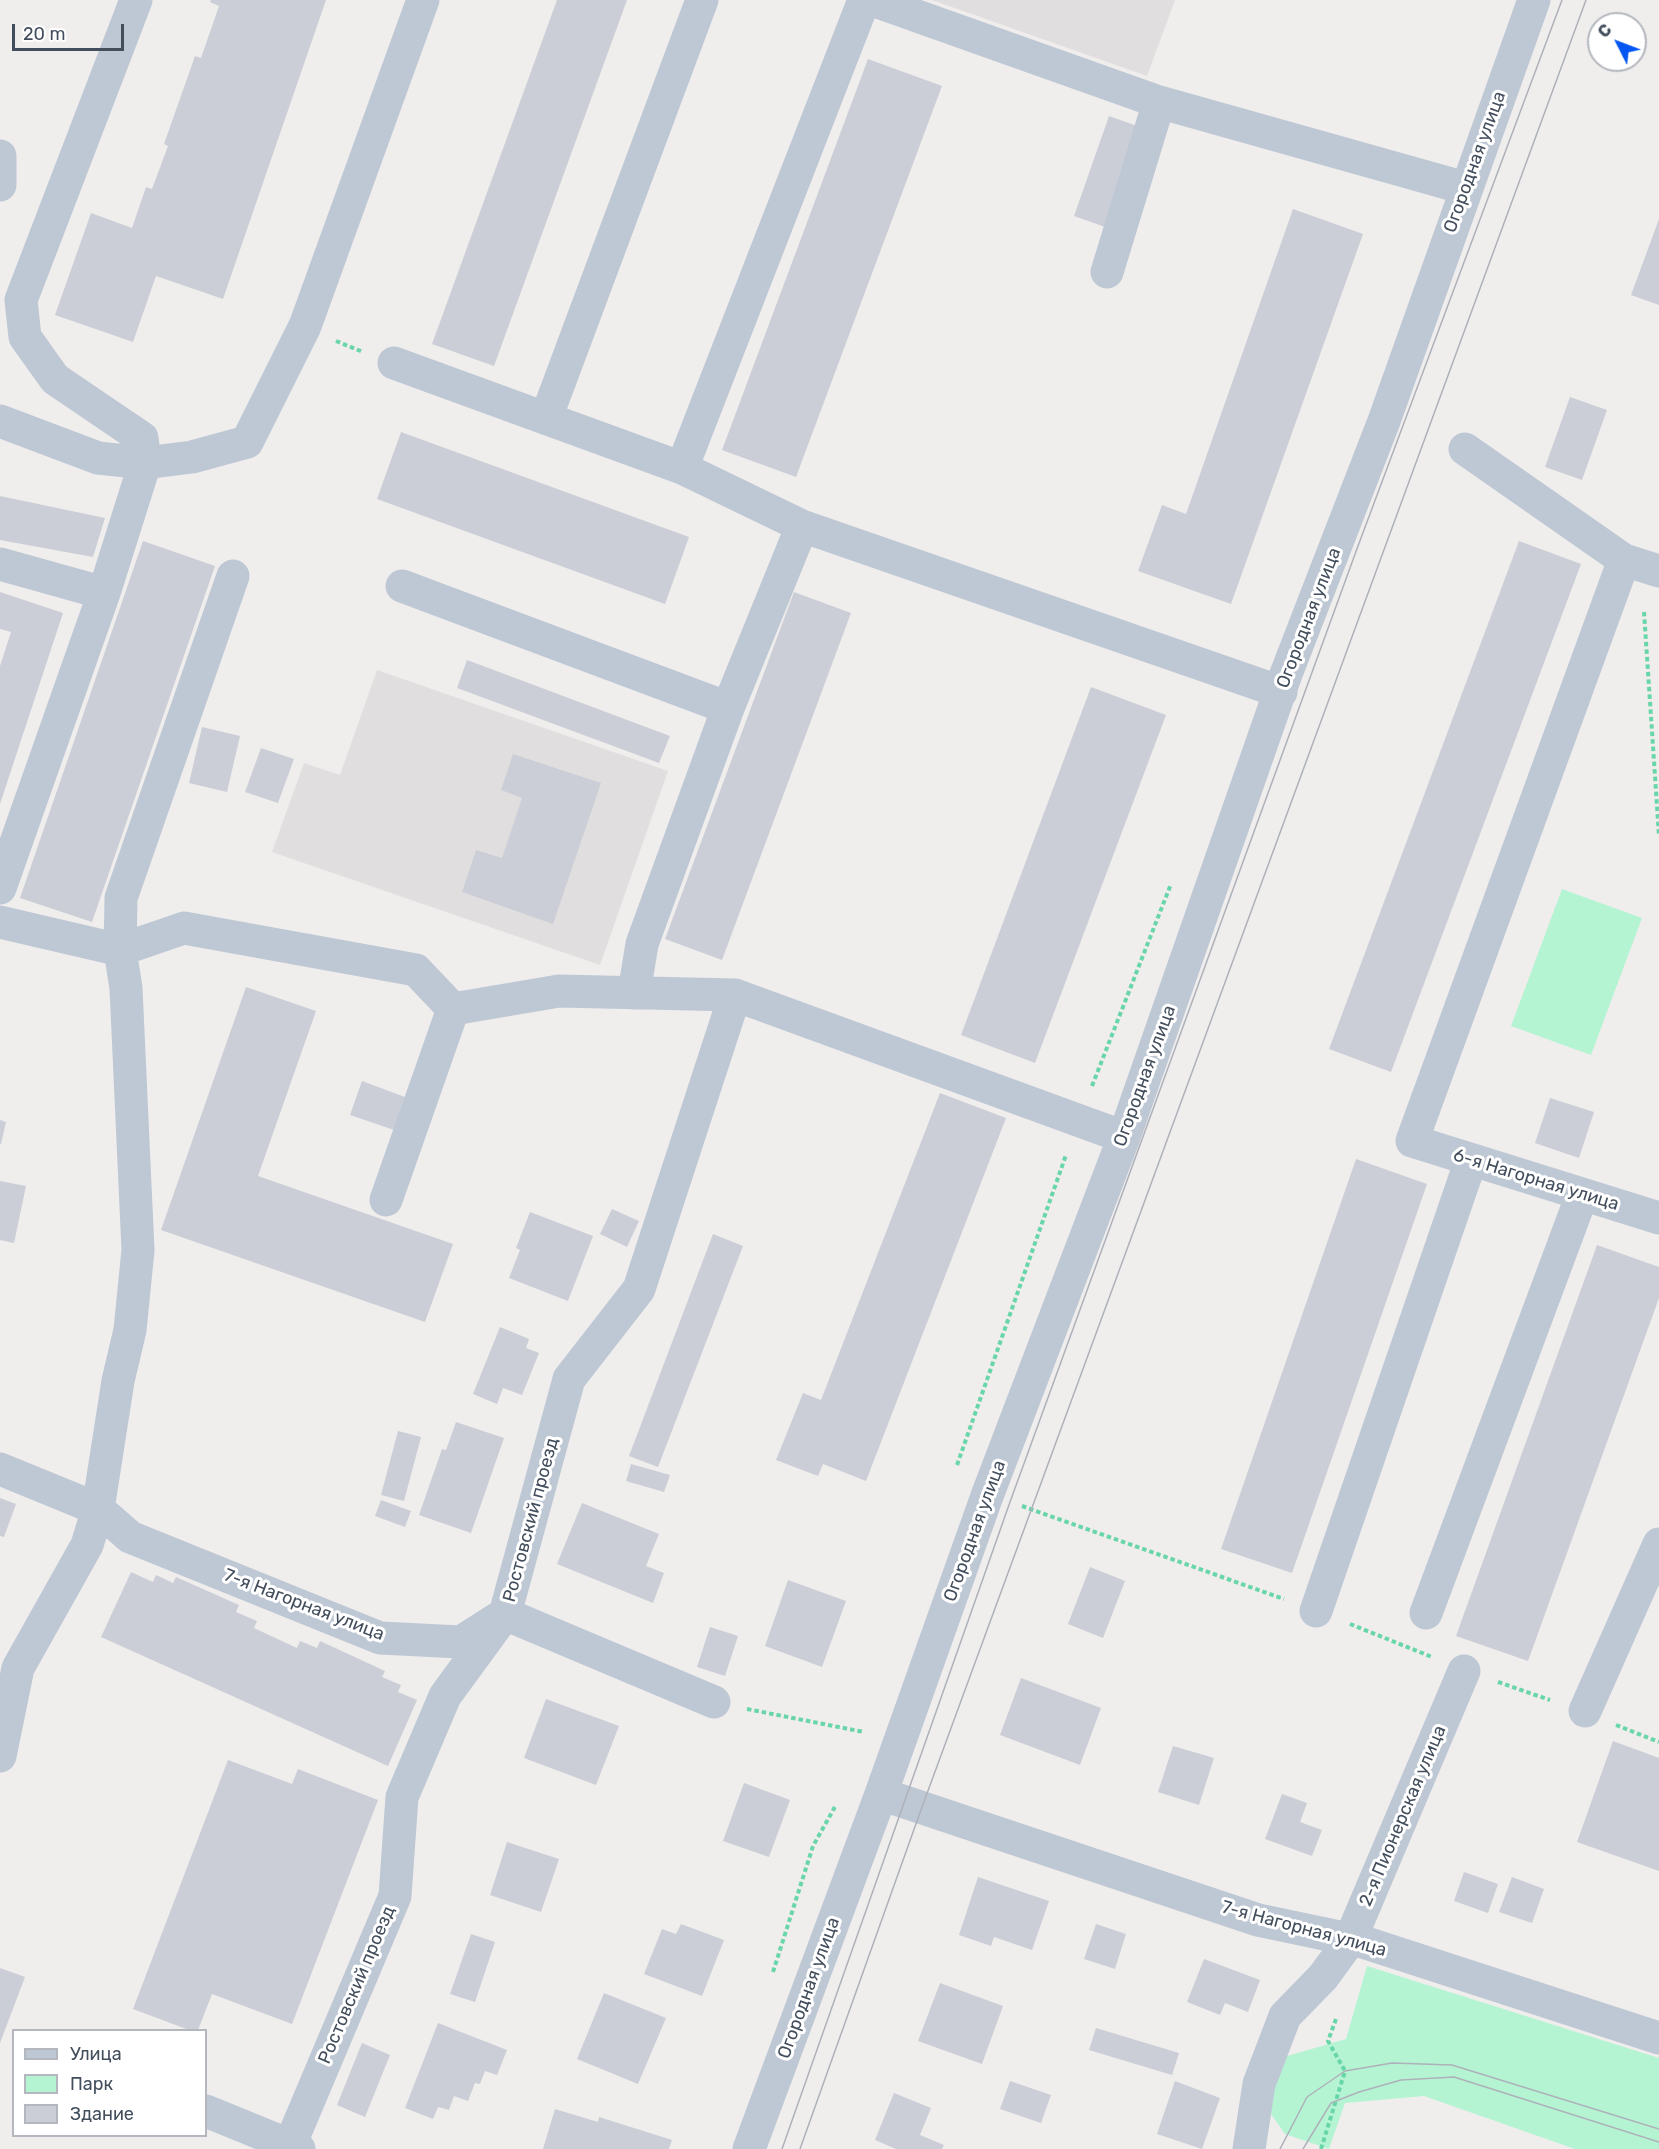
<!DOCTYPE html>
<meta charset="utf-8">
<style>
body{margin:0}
#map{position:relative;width:1659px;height:2149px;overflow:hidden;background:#f0eded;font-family:Rubik,sans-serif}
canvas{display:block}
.legend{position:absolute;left:12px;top:2029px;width:195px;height:108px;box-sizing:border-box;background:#fff;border:2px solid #b4b8be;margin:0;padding:8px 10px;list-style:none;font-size:18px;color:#434e5d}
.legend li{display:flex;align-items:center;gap:12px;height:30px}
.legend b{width:30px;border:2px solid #b4b8be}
.north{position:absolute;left:1587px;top:12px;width:60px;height:60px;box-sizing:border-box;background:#fff;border:2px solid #b4b8be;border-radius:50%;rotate:312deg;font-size:16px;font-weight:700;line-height:24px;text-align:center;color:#434e5d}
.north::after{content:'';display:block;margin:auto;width:21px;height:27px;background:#0456f3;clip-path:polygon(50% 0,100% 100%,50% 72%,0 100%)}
.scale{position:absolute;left:12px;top:24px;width:112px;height:27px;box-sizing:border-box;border:3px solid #434e5d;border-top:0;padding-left:8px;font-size:18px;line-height:21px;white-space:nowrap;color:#434e5d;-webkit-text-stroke:4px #fff;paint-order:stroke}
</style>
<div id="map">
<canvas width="1659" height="2149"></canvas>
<ul class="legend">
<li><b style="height:8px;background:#bec8d4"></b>Улица</li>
<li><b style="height:16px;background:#b5f4d3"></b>Парк</li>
<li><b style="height:16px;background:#cbced6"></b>Здание</li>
</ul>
<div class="north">С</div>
<div class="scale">20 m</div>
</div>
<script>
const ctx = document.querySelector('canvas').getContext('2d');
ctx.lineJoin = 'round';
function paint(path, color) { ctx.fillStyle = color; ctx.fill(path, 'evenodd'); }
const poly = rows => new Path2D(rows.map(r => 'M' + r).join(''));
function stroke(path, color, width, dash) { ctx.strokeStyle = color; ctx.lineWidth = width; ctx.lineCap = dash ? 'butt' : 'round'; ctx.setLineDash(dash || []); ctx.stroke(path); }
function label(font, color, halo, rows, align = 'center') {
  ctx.font = font + ' Rubik,sans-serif'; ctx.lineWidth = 6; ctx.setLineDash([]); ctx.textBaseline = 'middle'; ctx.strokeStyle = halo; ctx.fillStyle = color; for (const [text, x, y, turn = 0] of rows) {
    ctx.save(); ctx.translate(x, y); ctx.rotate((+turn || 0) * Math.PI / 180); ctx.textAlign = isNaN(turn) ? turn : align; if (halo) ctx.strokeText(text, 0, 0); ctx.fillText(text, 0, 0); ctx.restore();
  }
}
const education = poly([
 [932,0,1175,0,1147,76],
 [377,670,668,771,600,965,272,852,304,763,340,775]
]);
const green = poly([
 [1562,889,1642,918,1591,1055,1511,1026],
 [1367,1966,1659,2058,1659,2149,1575,2149,1424,2096,1345,2103,1329,2149,1285,2134,1268,2110,1263,2063,1346,2039]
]);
const building = poly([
 [211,0,326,0,223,299,156,276,133,342,55,315,91,213,132,228,146,187,152,189,168,146,164,144,195,56,201,58,219,6,210,2],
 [557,0,627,0,494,366,432,344],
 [868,59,942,86,796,477,722,450],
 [1109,116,1143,128,1108,228,1074,216],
 [1293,209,1363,234,1231,604,1138,571,1162,505,1186,514],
 [1659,219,1659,305,1631,295],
 [1570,397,1607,410,1582,480,1545,467],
 [401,432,689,537,665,604,377,499],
 [0,496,105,518,93,557,0,540],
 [143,541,215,566,92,922,20,898],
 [1519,541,1581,564,1391,1072,1329,1049],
 [0,592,63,613,0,804,0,666,11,632,0,629],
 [794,592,851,613,722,960,665,939],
 [467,660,670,736,659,763,457,688],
 [1091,687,1166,715,1035,1063,961,1035],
 [202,727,240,736,227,792,189,783],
 [261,748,294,759,278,803,245,792],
 [513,754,601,783,553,924,462,892,476,850,502,858,522,798,501,790],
 [246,987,316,1011,258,1176,453,1244,425,1322,161,1230],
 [362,1081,405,1097,394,1130,350,1115],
 [940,1093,1006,1118,866,1481,823,1464,818,1476,776,1460,803,1393,821,1400],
 [1550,1098,1594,1112,1579,1158,1535,1143],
 [0,1120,6,1122,1,1144,0,1144],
 [1356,1159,1427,1184,1292,1573,1221,1549],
 [0,1181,26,1186,14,1243,0,1240],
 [612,1209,639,1221,627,1247,600,1234],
 [530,1212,593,1236,568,1301,509,1278,520,1250,516,1248],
 [713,1234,743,1246,658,1467,629,1456],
 [1597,1245,1659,1267,1659,1298,1528,1661,1456,1636],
 [500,1327,529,1339,526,1348,539,1353,522,1395,503,1388,497,1404,473,1394],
 [456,1422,504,1438,471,1533,419,1515,442,1449,446,1450],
 [398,1431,421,1437,404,1501,381,1495],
 [631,1464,670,1475,664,1492,626,1481],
 [0,1498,16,1504,4,1537,0,1536],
 [381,1500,411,1511,405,1527,375,1516],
 [582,1503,659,1534,646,1566,664,1573,653,1603,557,1564],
 [1090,1567,1125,1581,1103,1638,1068,1624],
 [131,1572,153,1582,156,1575,173,1583,176,1577,239,1605,236,1612,257,1621,254,1628,297,1648,300,1641,317,1648,320,1641,385,1671,382,1677,401,1685,398,1692,417,1700,388,1766,101,1637],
 [788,1580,846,1601,822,1667,765,1646],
 [710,1627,738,1636,725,1676,697,1667],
 [1021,1678,1101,1708,1080,1765,1000,1735],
 [546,1699,619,1726,596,1785,524,1758],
 [1613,1741,1659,1758,1659,1871,1577,1842],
 [1173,1746,1214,1758,1199,1805,1158,1792],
 [228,1760,292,1784,298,1769,378,1800,292,2024,212,1994,198,2030,189,2030,133,2009],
 [744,1783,790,1800,769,1857,723,1841],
 [1282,1794,1307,1803,1300,1822,1322,1830,1312,1856,1265,1839],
 [507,1842,559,1859,541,1912,490,1895],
 [1464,1872,1498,1884,1488,1913,1454,1901],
 [978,1877,1049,1901,1032,1950,994,1937,991,1946,959,1935],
 [1512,1877,1544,1889,1532,1923,1499,1912],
 [681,1924,724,1940,702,1996,644,1974,662,1929,676,1934],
 [1096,1924,1126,1934,1115,1969,1084,1959],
 [471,1934,495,1942,475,2002,450,1994],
 [1204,1959,1260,1980,1248,2012,1225,2003,1220,2015,1187,2002],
 [0,1968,25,1977,0,2043],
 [940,1983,1003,2006,982,2064,918,2041],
 [604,1993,666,2018,638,2084,577,2059],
 [438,2023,507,2050,497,2075,485,2071,480,2084,475,2083,468,2101,454,2096,449,2110,438,2107,433,2119,405,2108],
 [1096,2028,1179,2053,1172,2075,1089,2050],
 [362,2043,390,2055,365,2117,337,2105],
 [1010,2081,1051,2095,1041,2123,1000,2109],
 [1175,2081,1220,2098,1202,2149,1157,2134],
 [894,2093,931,2108,920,2135,944,2145,942,2149,896,2149,875,2140],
 [555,2109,598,2122,599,2117,672,2140,669,2149,543,2149]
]);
const path = poly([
 [336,341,363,352],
 [1644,612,1659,836],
 [1092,1086,1171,884],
 [957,1465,1066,1155],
 [1022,1506,1284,1599],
 [1350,1624,1432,1657],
 [1498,1682,1550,1700],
 [747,1709,864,1732],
 [1616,1725,1659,1742],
 [773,1972,813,1846,836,1805],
 [1321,2149,1345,2071,1328,2041,1336,2019]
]);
const minor = poly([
 [872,0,1159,102,1465,188],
 [0,156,0,185],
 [1107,272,1159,102],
 [394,363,682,468,802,526,1281,692],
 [546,418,702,0],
 [0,421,98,458,145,463,192,457,247,442,305,326,423,0],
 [1465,449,1624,560,1412,1141,1659,1218],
 [682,468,864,0],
 [1624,560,1659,571],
 [0,564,104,593],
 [402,586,728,708],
 [0,888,104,593,145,463,142,438,55,379,25,337,21,300,136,0],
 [0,922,120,950,184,928,416,970,453,1009],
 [634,993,642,944,728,708,802,526],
 [386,1200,453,1009,559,991,735,995,1124,1137],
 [0,1469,98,1509,130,1537,380,1638,461,1642,505,1614,714,1702],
 [1316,1611,1471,1160],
 [1426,1613,1582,1195],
 [1585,1711,1659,1544],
 [0,1756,18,1668,87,1545,98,1509,118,1381,130,1330,138,1250,126,988,120,950,121,898,233,576],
 [881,1794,1258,1920,1363,1942,1659,2038],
 [206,2111,299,2149],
 [290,2145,395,1896,402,1797,445,1696,505,1614,569,1379,639,1289,735,995],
 [749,2149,881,1794,987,1496,1124,1137,1286,674,1384,421,1534,0],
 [1249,2149,1259,2084,1285,2016,1323,1977,1350,1940,1464,1671]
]);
const tram = poly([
 [782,2149,1010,1502,1358,546,1562,0],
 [800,2149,922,1807,1586,0],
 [1280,2149,1307,2097,1345,2071,1392,2063,1452,2065,1659,2129],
 [1303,2149,1331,2103,1359,2092,1401,2080,1454,2077,1659,2142]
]);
const streetNames = [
 ["Огородная улица",1475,162,-70],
 ["Огородная улица",1309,618,-69],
 ["Огородная улица",1145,1076,-70],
 ["6-я Нагорная улица",1536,1180,17],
 ["Ростовский проезд",531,1520,-75],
 ["Огородная улица",975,1531,-70],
 ["7-я Нагорная улица",304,1605,21],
 ["2-я Пионерская улица",1403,1816,-67],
 ["7-я Нагорная улица",1304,1929,15],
 ["Ростовский проезд",357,1985,-67],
 ["Огородная улица",809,1988,-70]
];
paint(education, '#e1dedf');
paint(green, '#b5f4d3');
paint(building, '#cbced6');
stroke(path, '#69d6aa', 4, [4.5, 3]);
stroke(minor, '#bec8d4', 33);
stroke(tram, '#aeb1b9', 1.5);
label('18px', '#434e5d', '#fff', streetNames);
</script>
